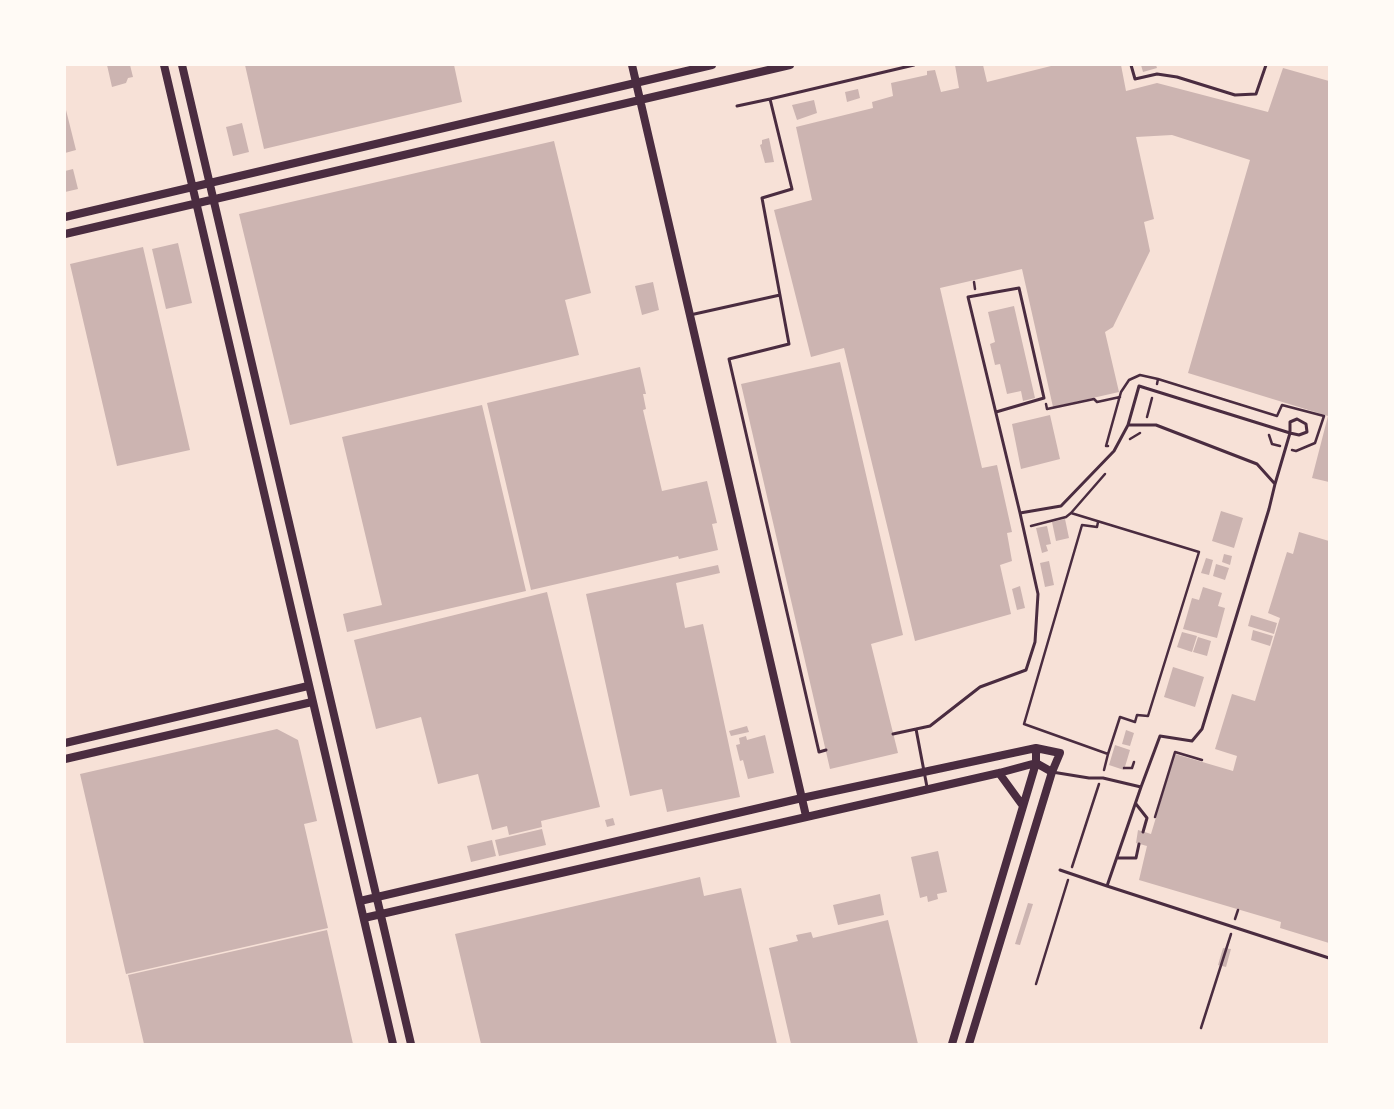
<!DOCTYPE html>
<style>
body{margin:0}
#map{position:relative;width:1394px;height:1109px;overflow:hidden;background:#f7e1d7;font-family:Inter,sans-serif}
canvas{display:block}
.frame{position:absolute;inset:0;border:66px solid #fffaf5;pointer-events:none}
</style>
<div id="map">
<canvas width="1394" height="1109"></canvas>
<div class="frame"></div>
</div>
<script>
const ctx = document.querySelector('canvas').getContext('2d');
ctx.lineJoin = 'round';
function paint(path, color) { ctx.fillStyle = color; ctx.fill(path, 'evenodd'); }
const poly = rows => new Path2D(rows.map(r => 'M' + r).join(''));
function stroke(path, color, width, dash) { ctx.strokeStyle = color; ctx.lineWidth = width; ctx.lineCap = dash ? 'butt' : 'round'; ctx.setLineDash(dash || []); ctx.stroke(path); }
const building = poly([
 [107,65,130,65,133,77,128,78,126,83,112,87],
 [245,65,454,65,462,102,264,149],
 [955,65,983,65,987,82,1055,65,1121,65,1126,91,1157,83,1268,112,1283,68,1329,81,1329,482,1312,478,1328,416,1188,373,1250,160,1172,135,1136,137,1154,219,1144,222,1150,251,1113,327,1105,332,1119,392,1053,407,1022,269,940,288,982,468,997,465,1012,532,1007,533,1012,561,1000,565,1011,614,915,641,844,348,811,357,774,210,812,200,796,127,873,108,872,102,893,96,891,83,927,75,927,71,935,70,941,92,959,88],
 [1141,65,1156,65,1157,68,1143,72],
 [858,89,860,98,847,102,845,92],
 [814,100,817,113,797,120,792,105],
 [65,106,76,150,65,153],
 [242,123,249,152,233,156,226,127],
 [769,138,774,162,765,163,760,145,762,144,762,140],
 [554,141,591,293,565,300,579,355,290,425,239,214],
 [73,169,78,189,65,192,65,171],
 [178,243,192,303,166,309,152,249],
 [143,247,190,450,117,466,70,264],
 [653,282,659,310,642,315,635,286],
 [1014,306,1035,398,1023,401,1021,391,1007,394,1000,364,995,365,990,344,995,342,988,312],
 [840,362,903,635,871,644,898,753,830,769,741,384],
 [640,367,646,394,643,394,646,409,643,410,662,491,707,481,717,523,712,524,718,550,679,559,678,556,531,590,487,403],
 [482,405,526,591,347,632,343,614,382,605,342,437],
 [1050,415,1060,459,1021,469,1012,424],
 [1221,511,1243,518,1234,548,1212,541],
 [1065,519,1069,538,1056,541,1052,522],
 [1047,526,1051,544,1046,545,1048,551,1042,553,1036,528],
 [1299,532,1329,541,1329,943,1280,928,1281,922,1139,880,1147,846,1136,843,1138,830,1151,834,1175,754,1233,771,1237,756,1215,749,1232,694,1255,701,1280,618,1268,613,1287,552,1293,554],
 [1224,554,1232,556,1230,565,1222,562],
 [1206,558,1213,560,1209,575,1201,573],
 [1049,561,1054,585,1045,587,1040,563],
 [1216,564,1229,568,1225,580,1213,576],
 [718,565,720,573,676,583,685,628,703,624,740,797,667,812,662,789,630,796,586,594],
 [1020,586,1025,608,1017,610,1012,589],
 [1203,587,1222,593,1218,606,1225,608,1217,638,1183,629,1192,598,1213,604,1199,600],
 [547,592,600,807,541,821,542,827,509,835,507,826,492,830,478,774,438,784,421,717,376,729,354,640],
 [1251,615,1277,623,1274,634,1248,626],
 [1253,630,1273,636,1270,646,1251,640],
 [1182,632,1197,636,1192,652,1177,647],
 [1198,637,1211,641,1207,656,1193,652],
 [1173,667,1204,677,1195,707,1164,697],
 [747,726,749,732,731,736,729,731],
 [277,729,298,740,317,821,304,824,328,928,126,974,80,774],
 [1126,730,1134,733,1130,746,1122,744],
 [765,735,774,773,748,779,743,760,740,761,736,745,740,744,739,738,746,736,747,740],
 [1115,745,1130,750,1124,770,1109,765],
 [613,818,615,825,607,827,605,820],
 [542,829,546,845,499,856,495,840],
 [492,840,496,856,471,862,467,846],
 [938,851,947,892,937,894,938,899,928,902,927,896,920,898,911,857],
 [700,877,704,896,741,888,777,1044,481,1044,455,934],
 [880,894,884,915,838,925,833,905],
 [1028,903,1033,904,1020,945,1015,944],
 [888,920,918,1044,791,1044,769,948,798,941,796,935,811,932,813,938],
 [327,930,353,1044,144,1044,128,975],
 [1223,948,1231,949,1226,967,1218,965]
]);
const path = poly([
 [974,282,975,289],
 [1157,384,1158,379,1277,416,1282,405,1324,416,1315,443,1296,451,1292,450],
 [1046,404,1047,409,1094,399,1097,402,1120,397],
 [1147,417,1152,398],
 [1269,435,1272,444,1280,446],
 [1130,439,1140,433],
 [1108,446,1106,446,1121,392,1129,380,1140,375,1158,379],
 [1098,522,1097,527,1082,525,1024,724,1108,754,1120,717,1135,722,1137,715,1148,716,1199,552,1071,513,1105,474],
 [1031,526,1066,517,1071,513],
 [1124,768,1132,768,1134,762],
 [1104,770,1108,754],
 [1155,817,1175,752,1202,760],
 [1072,867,1099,784],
 [1235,919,1238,910],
 [1036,984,1068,880],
 [1201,1028,1231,934]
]);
const service = poly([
 [1131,65,1135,79,1157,74,1177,77,1235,95,1256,94,1266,65],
 [737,106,770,99],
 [690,315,780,295],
 [996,412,1044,398,1019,288,968,297,1020,513],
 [1297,419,1306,424,1307,432,1299,435,1290,433,1290,422,1297,419],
 [1128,425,1139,386,1290,433,1275,484],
 [916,729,927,787],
 [893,734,930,726,980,687,1026,670,1035,642,1038,594,1020,513,1061,506,1114,451,1128,425,1156,425,1257,464,1275,484,1269,509,1202,729,1192,741,1160,736,1141,787],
 [826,750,819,752,729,359,789,344,762,198,792,189,770,99,914,65],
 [1052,772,1089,778,1103,778,1141,787,1107,886,1329,958],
 [1136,804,1147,818,1143,832],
 [1117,858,1136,858,1139,844],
 [1060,870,1107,886]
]);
const tertiary = poly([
 [164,65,393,1044],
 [182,65,411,1044],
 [632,65,806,816],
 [65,217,712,65],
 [65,234,790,65],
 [65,743,308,686],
 [65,759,312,702],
 [999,773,1023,806],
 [360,901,802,798,1036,748,1060,753,1052,772,969,1044],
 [364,918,999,773,1036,763,1052,772],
 [952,1044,1036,763,1036,748]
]);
paint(building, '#ccb4b1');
stroke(path, '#4a2c40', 2.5);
stroke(service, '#4a2c40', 3);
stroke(tertiary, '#4a2c40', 8);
</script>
